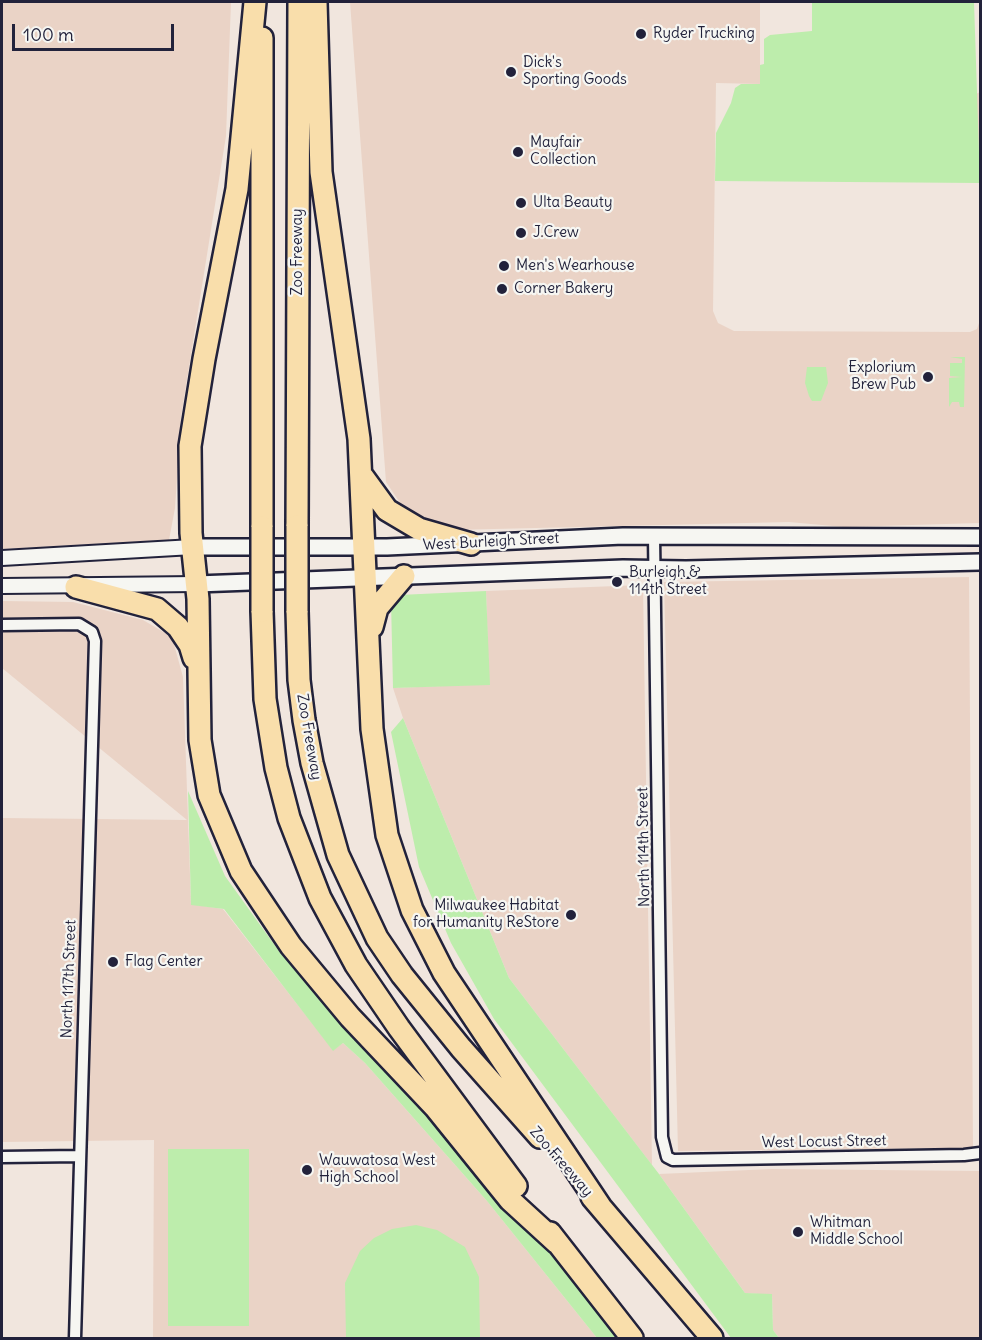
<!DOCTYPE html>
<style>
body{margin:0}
#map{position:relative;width:982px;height:1340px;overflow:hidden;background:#f1e6de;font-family:Delius,sans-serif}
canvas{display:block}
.frame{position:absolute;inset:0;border:3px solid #22223b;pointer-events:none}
.scale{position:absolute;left:12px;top:24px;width:162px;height:27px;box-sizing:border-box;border:3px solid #22223b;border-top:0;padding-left:8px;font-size:18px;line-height:21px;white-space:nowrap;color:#22223b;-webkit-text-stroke:4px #f6f6f2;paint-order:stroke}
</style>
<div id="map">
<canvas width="982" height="1340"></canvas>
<div class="frame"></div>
<div class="scale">100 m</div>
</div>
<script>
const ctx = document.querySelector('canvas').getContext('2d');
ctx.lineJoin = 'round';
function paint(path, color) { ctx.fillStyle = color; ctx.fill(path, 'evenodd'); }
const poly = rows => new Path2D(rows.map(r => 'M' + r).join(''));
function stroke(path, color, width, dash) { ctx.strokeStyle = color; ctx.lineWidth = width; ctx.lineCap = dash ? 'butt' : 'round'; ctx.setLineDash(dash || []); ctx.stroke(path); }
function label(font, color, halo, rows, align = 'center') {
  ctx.font = font + ' Delius,sans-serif'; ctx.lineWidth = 4.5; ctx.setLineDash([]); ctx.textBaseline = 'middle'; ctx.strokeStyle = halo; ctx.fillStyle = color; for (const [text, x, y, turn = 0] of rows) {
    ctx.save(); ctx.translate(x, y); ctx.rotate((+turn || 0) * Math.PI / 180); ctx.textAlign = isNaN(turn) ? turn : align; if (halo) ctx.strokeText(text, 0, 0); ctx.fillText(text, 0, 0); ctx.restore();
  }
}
const built = poly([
 [2,2,231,2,226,136,181,417,175,508,169,540,2,549],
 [350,2,760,2,760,84,716,83,713,311,718,323,734,331,970,332,977,329,979,323,980,183,976,94,980,92,980,523,844,527,789,522,452,530,423,524,405,510,386,482],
 [969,577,973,1148,678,1151,664,582],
 [643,585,652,1165,509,978,403,718,393,688,489,684,486,591],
 [2,601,73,602,143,620,172,637,183,677,191,904,223,909,333,1050,343,1043,365,1063,487,1201,597,1338,153,1338,154,1140,2,1142,2,818,187,820,2,668],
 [772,1169,980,1171,980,1338,779,1338,773,1330,772,1295,745,1293,659,1174]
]);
const green = poly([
 [812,2,974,2,980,183,715,181,716,133,731,103,735,88,741,84,760,84,760,65,764,64,764,39,770,35,812,31],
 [950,357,965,357,964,407,960,407,959,402,952,402,949,407,949,378,962,377,950,376,950,363,962,363,962,359],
 [807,367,826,367,828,383,821,401,812,401,809,396,805,383],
 [486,591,490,685,393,688,391,601,399,595],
 [403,718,509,978,659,1174,745,1293,772,1294,773,1330,779,1338,731,1338,494,1019,451,943,419,867,391,732],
 [188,791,225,876,281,954,373,1047,552,1250,624,1338,597,1338,487,1201,365,1063,343,1043,333,1051,224,909,191,905],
 [168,1149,249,1149,249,1326,168,1326],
 [416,1225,437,1230,465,1247,479,1277,480,1338,346,1338,345,1283,360,1251,374,1238,392,1229]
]);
const minor = poly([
 [654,536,662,1137,667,1157,673,1160,964,1155,980,1153],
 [2,625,79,624,92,632,95,641,75,1338],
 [2,1157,79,1156]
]);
const tertiary = poly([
 [2,558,193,547],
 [2,586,197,584]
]);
const secondary = poly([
 [193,547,387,547,623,536,980,537],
 [197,584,623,568,686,569,980,562]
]);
const motorway = poly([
 [255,2,237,189,204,359,190,446,191,533,198,599,200,740,209,795,241,871,291,946,350,1017,435,1107,510,1200,557,1243],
 [316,2,321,172,359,439,372,729,387,835,412,910,444,973,600,1206],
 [262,38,262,527],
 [363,477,387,510,419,529,471,544],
 [297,526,299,2],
 [76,587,157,609,178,627,190,645,194,658],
 [262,611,265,699,276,768,289,818,320,898,356,965,399,1028,516,1186],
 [297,611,299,680,304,720,312,763,338,855,377,938,402,975,461,1048,540,1137],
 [372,627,377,608,404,576],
 [592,1197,712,1338],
 [550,1233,632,1338]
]);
const motorwayBridge = poly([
 [262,527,262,611],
 [297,611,297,526]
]);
const markers = [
 [641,34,6,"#22223b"],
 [511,72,6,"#22223b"],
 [518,152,6,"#22223b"],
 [521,203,6,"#22223b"],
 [521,233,6,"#22223b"],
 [504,266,6,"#22223b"],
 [502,289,6,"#22223b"],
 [928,377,6,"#22223b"],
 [617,582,6,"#22223b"],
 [571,915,6,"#22223b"],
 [113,962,6,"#22223b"],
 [307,1170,6,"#22223b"],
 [798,1232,6,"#22223b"]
];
const poiNames = [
 ["Ryder Trucking",653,34],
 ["Dick's",523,63],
 ["Sporting Goods",523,80],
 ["Mayfair",530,143],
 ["Collection",530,160],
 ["Ulta Beauty",533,203],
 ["J.Crew",533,233],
 ["Men's Wearhouse",516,266],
 ["Corner Bakery",514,289],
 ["Explorium",916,368,"right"],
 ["Brew Pub",916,385,"right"],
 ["Burleigh &",629,573],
 ["114th Street",629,590],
 ["Milwaukee Habitat",559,906,"right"],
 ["for Humanity ReStore",559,923,"right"],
 ["Flag Center",125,962],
 ["Wauwatosa West",319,1161],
 ["High School",319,1178],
 ["Whitman",810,1223],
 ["Middle School",810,1240]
];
const streetNames = [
 ["Zoo Freeway",298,252,-90],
 ["West Burleigh Street",491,542,-3],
 ["Zoo Freeway",309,737,80],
 ["North 114th Street",644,847,-91],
 ["North 117th Street",69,979,-88],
 ["West Locust Street",824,1142,-1],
 ["Zoo Freeway",561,1162,49]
];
paint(built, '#ead3c6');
paint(green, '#bdedac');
stroke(minor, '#22223b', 15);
stroke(tertiary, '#22223b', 18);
stroke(secondary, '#22223b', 20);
stroke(motorway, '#22223b', 26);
stroke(minor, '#f6f6f2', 10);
stroke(tertiary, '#f6f6f2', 14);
stroke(secondary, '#f6f6f2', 15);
stroke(motorway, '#f9deab', 21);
stroke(motorwayBridge, '#22223b', 26, []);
stroke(motorwayBridge, '#f9deab', 21);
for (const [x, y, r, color] of markers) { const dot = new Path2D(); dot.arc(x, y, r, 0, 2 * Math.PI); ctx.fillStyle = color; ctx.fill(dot); stroke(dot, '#f6f6f2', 2); }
label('15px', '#22223b', '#f6f6f2', poiNames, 'left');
label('15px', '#22223b', '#f6f6f2', streetNames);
</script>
